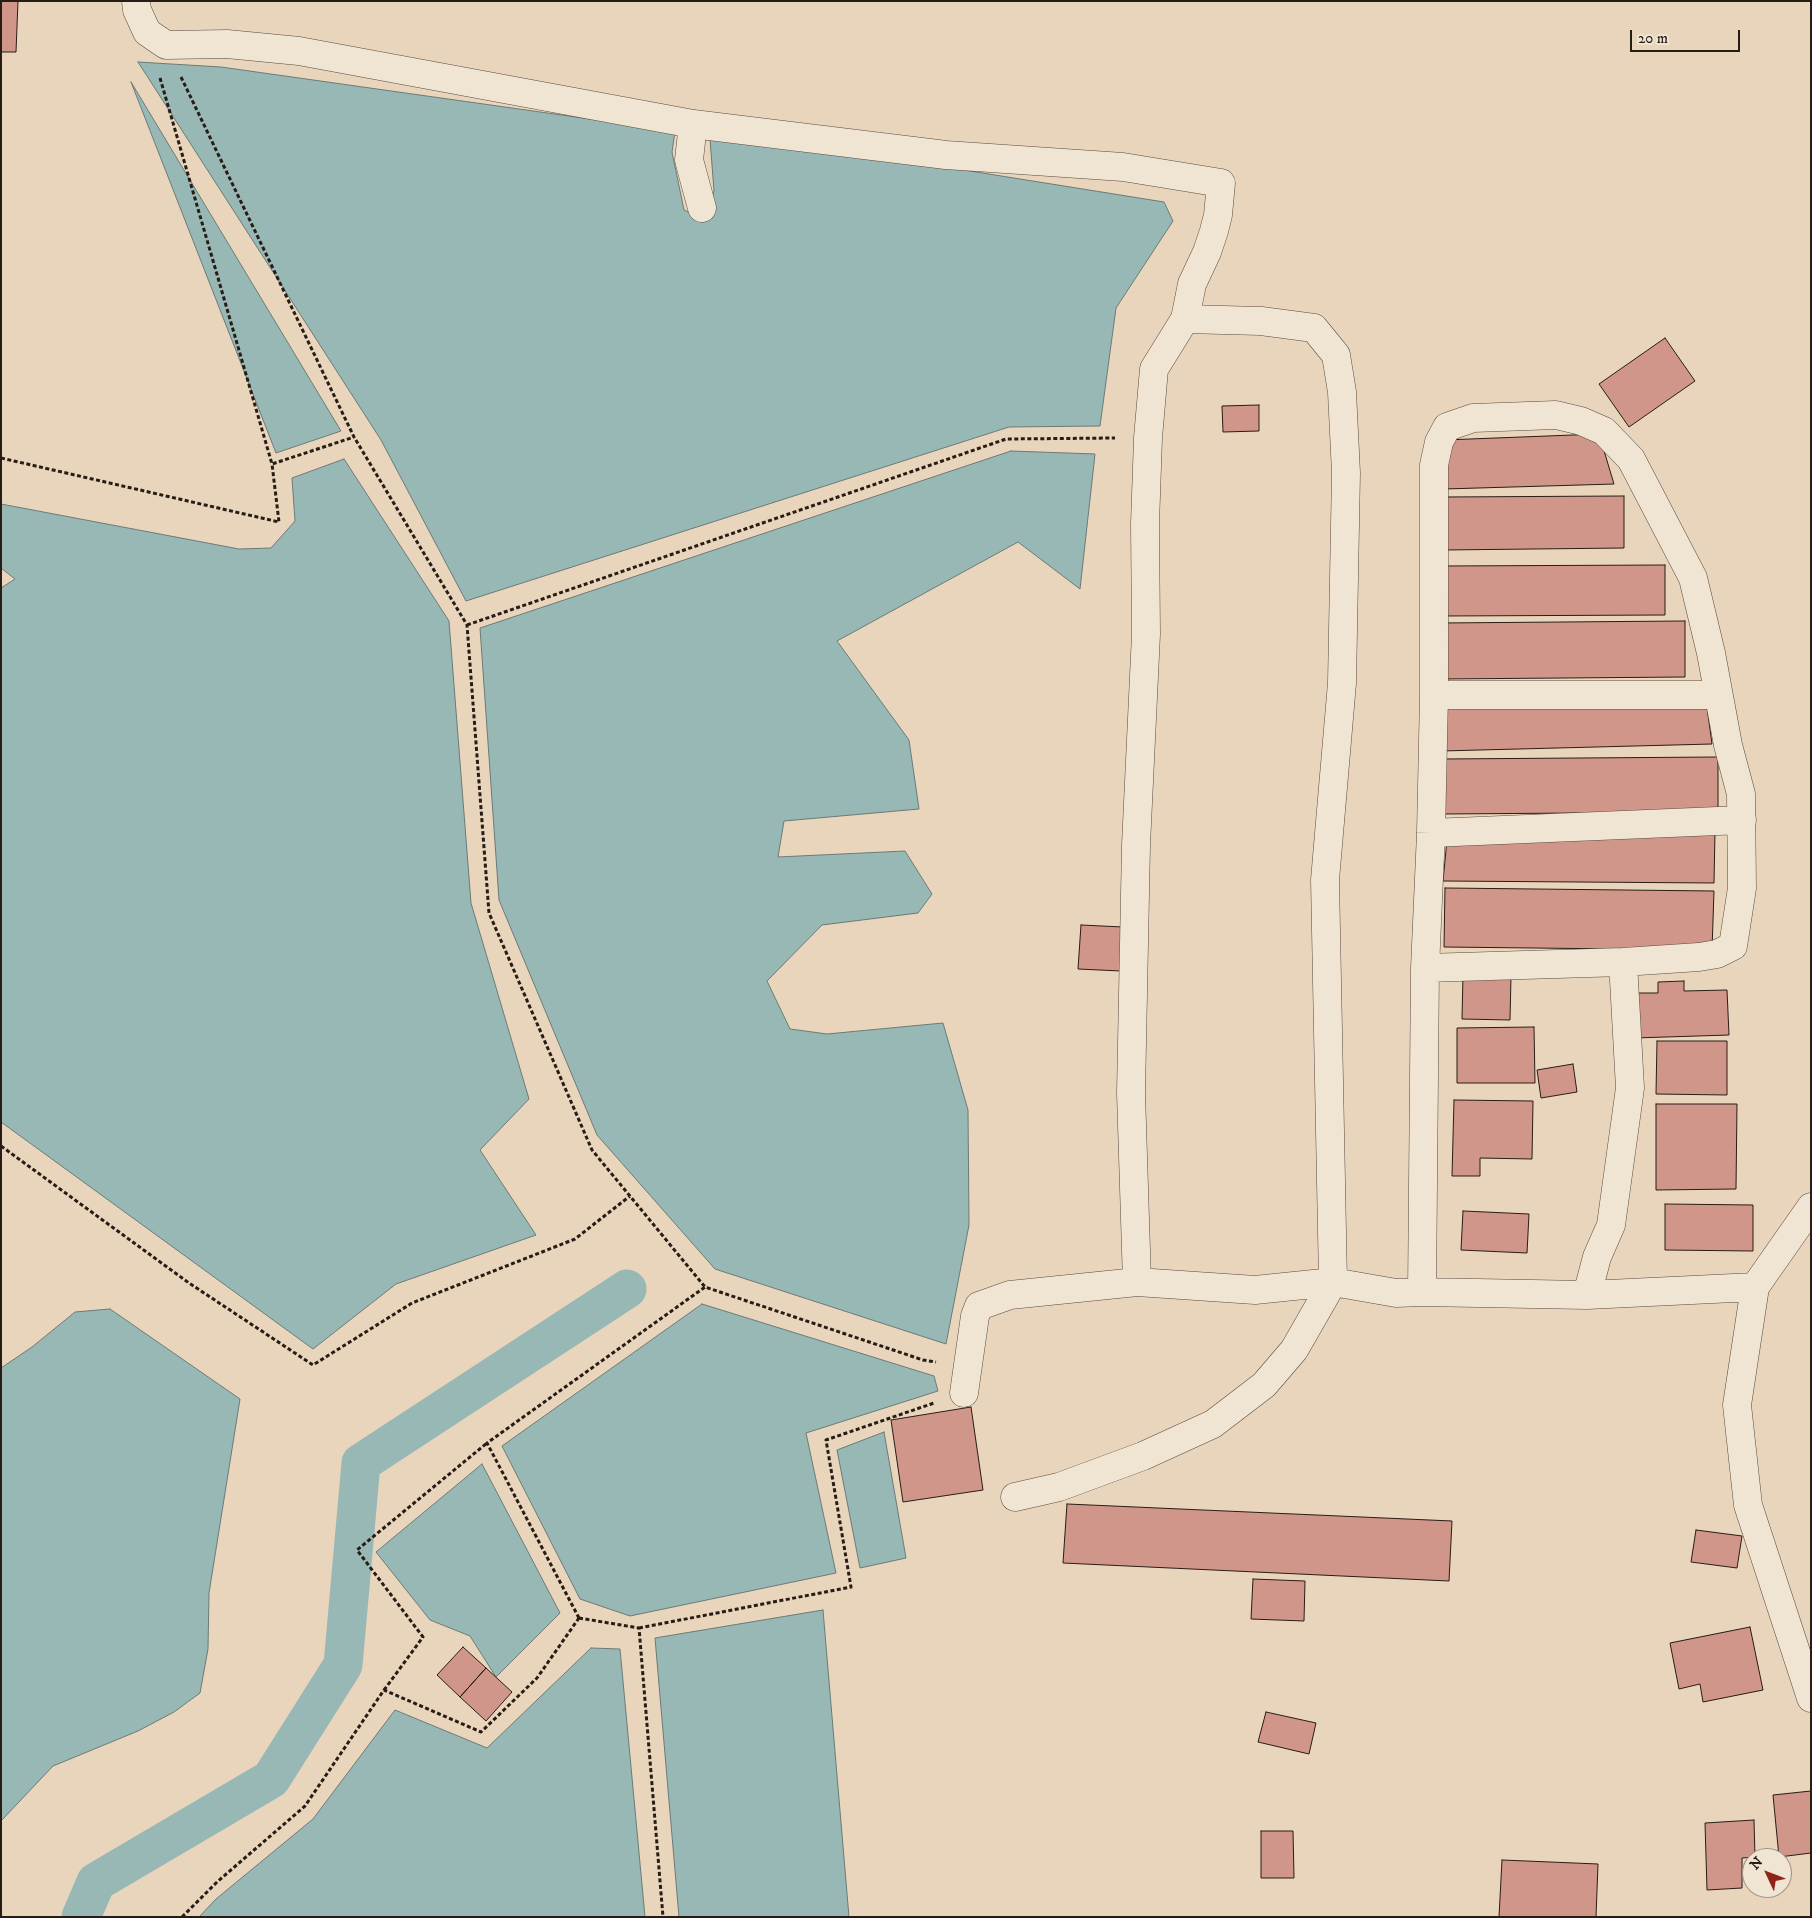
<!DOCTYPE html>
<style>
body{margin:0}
#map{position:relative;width:1812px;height:1918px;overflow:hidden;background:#e8d5bb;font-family:"IM FELL DW Pica",serif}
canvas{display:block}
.frame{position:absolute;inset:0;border:2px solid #281c16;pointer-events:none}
.north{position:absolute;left:1742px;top:1848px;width:50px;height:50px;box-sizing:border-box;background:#f0e4d3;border:1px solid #a09487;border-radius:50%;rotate:313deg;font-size:14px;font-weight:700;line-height:20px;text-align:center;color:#281c16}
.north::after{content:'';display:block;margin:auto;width:18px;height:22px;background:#8f2418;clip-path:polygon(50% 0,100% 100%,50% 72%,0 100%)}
.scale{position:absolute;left:1630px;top:30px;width:110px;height:22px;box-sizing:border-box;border:2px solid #281c16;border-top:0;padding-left:6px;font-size:15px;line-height:18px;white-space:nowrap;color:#281c16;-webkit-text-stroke:4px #f0e4d3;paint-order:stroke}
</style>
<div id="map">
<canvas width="1812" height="1918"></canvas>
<div class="frame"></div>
<div class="north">N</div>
<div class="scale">20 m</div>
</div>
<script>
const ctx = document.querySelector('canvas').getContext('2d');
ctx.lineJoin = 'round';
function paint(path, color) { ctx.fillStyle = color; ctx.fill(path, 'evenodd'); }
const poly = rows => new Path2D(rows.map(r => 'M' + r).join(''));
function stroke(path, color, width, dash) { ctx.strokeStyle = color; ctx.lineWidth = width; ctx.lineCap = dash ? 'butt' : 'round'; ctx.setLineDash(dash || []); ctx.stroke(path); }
const water = poly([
 [138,62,221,67,675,131,672,152,684,210,706,220,714,191,710,139,945,167,1164,202,1173,221,1116,308,1100,426,1009,427,466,601,381,440,138,62],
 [131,82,341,431,276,453,131,82],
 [1011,451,1095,454,1080,589,1018,542,837,641,909,740,919,809,784,821,778,857,905,851,932,894,918,913,822,925,767,981,790,1029,827,1034,943,1023,968,1110,969,1225,946,1344,715,1269,597,1135,499,900,480,628,1011,451],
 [344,459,449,621,471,903,529,1099,480,1150,536,1235,396,1284,313,1349,1,1122,1,588,15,579,1,568,1,504,239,549,271,548,295,521,292,478,344,459],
 [702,1304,934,1376,938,1391,806,1433,836,1573,630,1616,580,1599,502,1446,702,1304],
 [110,1309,240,1399,209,1593,208,1649,200,1693,174,1712,138,1731,53,1766,1,1821,1,1368,32,1347,75,1312,110,1309],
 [884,1432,906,1558,860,1568,837,1450,884,1432],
 [482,1464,560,1613,496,1677,470,1636,430,1620,376,1552,482,1464],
 [823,1610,849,1917,679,1917,655,1638,823,1610],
 [591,1648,620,1649,645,1917,199,1917,216,1899,313,1819,395,1710,487,1748,591,1648]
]);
const canal = poly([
 [81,1917,96,1882,271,1779,343,1665,361,1463,627,1289]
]);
const building = poly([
 [1,1,18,1,16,52,1,52,1,1],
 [1665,338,1695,381,1629,427,1599,384,1665,338],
 [1259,405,1259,431,1223,432,1222,406,1259,405],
 [1599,434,1614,484,1444,489,1444,440,1599,434],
 [1624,496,1624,548,1443,550,1443,497,1624,496],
 [1665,565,1665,615,1442,616,1442,566,1665,565],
 [1685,621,1685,677,1440,679,1440,623,1685,621],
 [1440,701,1707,707,1712,744,1441,751,1440,701],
 [1718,757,1718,812,1442,814,1442,759,1718,757],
 [1715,831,1714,883,1443,881,1447,840,1715,831],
 [1445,888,1714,891,1712,950,1444,947,1445,888],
 [1081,925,1123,927,1121,971,1078,969,1081,925],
 [1463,975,1511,976,1510,1020,1462,1019,1463,975],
 [1684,981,1684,991,1727,990,1729,1035,1634,1038,1633,993,1658,993,1658,982,1684,981],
 [1534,1027,1535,1083,1457,1083,1457,1028,1534,1027],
 [1657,1041,1727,1041,1727,1095,1656,1094,1657,1041],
 [1573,1064,1577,1092,1541,1098,1537,1070,1573,1064],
 [1454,1100,1533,1101,1532,1159,1480,1158,1480,1176,1452,1176,1454,1100],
 [1656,1104,1737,1104,1736,1189,1656,1190,1656,1104],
 [1665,1204,1753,1205,1753,1251,1665,1250,1665,1204],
 [1463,1211,1529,1214,1527,1253,1461,1250,1463,1211],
 [971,1407,983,1490,903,1502,891,1420,971,1407],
 [1067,1504,1452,1521,1449,1581,1063,1563,1067,1504],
 [1696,1530,1742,1536,1737,1568,1691,1562,1696,1530],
 [1253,1579,1305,1581,1304,1621,1251,1619,1253,1579],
 [1750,1627,1763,1690,1703,1702,1700,1684,1679,1689,1670,1643,1750,1627],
 [463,1647,486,1668,460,1697,437,1675,463,1647],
 [486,1668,512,1692,486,1721,460,1697,486,1668],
 [1266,1712,1316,1723,1309,1754,1258,1742,1266,1712],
 [1811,1791,1811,1853,1779,1857,1773,1795,1811,1791],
 [1754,1820,1755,1857,1742,1858,1742,1888,1707,1890,1705,1823,1754,1820],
 [1261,1831,1293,1831,1294,1878,1261,1878,1261,1831],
 [1502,1860,1598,1864,1596,1917,1499,1917,1502,1860]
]);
const path = poly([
 [181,77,354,437,467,625,489,913,592,1150,705,1287,923,1360,936,1362],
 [160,78,272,464],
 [1,458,279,522,272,464,354,437],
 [467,625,1006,439,1115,438],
 [1,1146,189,1283,313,1365,412,1303,575,1239,630,1196],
 [579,1618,487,1443,705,1287],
 [579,1618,639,1628,663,1917],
 [639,1628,851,1587,826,1440,934,1403],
 [384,1690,423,1637,357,1550,487,1443],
 [182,1917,217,1882,305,1806,384,1690,481,1732,537,1678,579,1618]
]);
const minor = poly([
 [136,1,137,10,147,32,166,45,227,44,299,51,693,124,946,155,1123,167,1221,183,1218,215,1214,231,1207,252,1192,284,1185,319,1154,369,1148,438,1145,524,1146,634,1136,845,1131,1093,1137,1282],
 [693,124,689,160,702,208],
 [1434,695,1718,695],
 [1431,833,1742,820],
 [1811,1207,1755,1287,1737,1405,1748,1505,1811,1698],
 [1422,1292,1425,968,1431,833,1434,695,1434,465,1439,442,1447,427,1473,418,1556,415,1581,421,1604,431,1631,459,1693,578,1711,653,1728,745,1741,794,1742,888,1733,946,1717,954,1699,957,1623,962,1425,968],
 [1587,1295,1597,1257,1611,1225,1630,1088,1623,962],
 [964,1393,975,1316,979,1306,1010,1295,1137,1282,1255,1290,1333,1282,1396,1293,1422,1292,1587,1295,1755,1287],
 [1015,1497,1059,1487,1143,1456,1213,1424,1264,1385,1294,1350,1333,1282,1325,880,1342,683,1346,473,1342,392,1336,355,1314,328,1261,321,1185,319]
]);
paint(water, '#98b8b6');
stroke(water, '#6b7a76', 1);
stroke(canal, '#98b8b6', 39);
paint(building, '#d1968a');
stroke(building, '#281c16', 1);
stroke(minor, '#584a3f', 29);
stroke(path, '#281c16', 3, [4, 2.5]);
stroke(minor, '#f0e4d3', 28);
</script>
